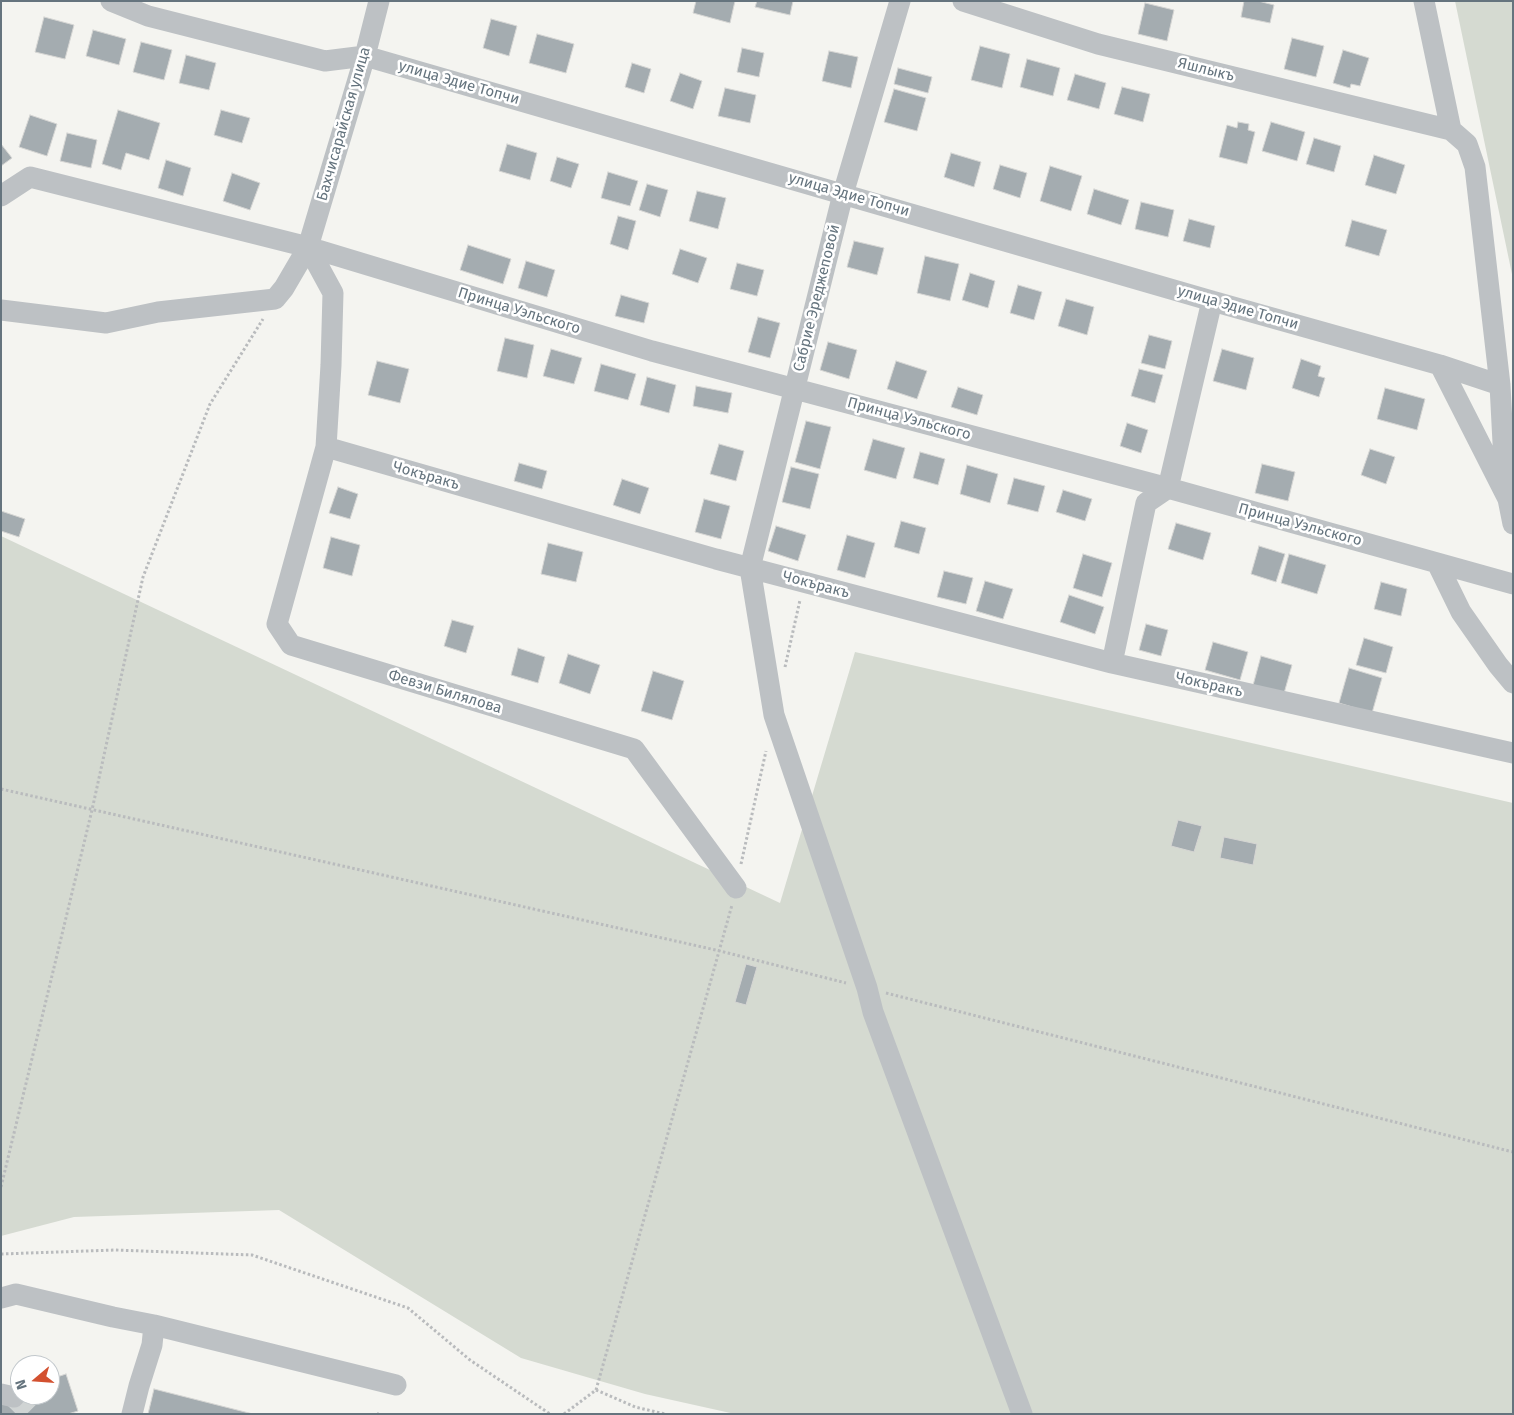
<!DOCTYPE html>
<meta charset="utf-8">
<style>
body{margin:0}
#map{position:relative;width:1514px;height:1415px;overflow:hidden;background:#f4f4f0;font-family:"Fira Sans",sans-serif}
canvas{display:block}
.frame{position:absolute;inset:0;border:2px solid #65747e;pointer-events:none}
.north{position:absolute;left:10px;top:1355px;width:50px;height:50px;box-sizing:border-box;background:#fff;border:1px solid #c1c7cb;border-radius:50%;rotate:252deg;font-size:14px;font-weight:700;line-height:20px;text-align:center;color:#65747e}
.north::after{content:'';display:block;margin:auto;width:18px;height:22px;background:#d35130;clip-path:polygon(50% 0,100% 100%,50% 72%,0 100%)}
</style>
<div id="map">
<canvas width="1514" height="1415"></canvas>
<div class="frame"></div>
<div class="north">N</div>
</div>
<script>
const ctx = document.querySelector('canvas').getContext('2d');
ctx.lineJoin = 'round';
function paint(path, color) { ctx.fillStyle = color; ctx.fill(path, 'evenodd'); }
const poly = rows => new Path2D(rows.map(r => 'M' + r).join(''));
function stroke(path, color, width, dash) { ctx.strokeStyle = color; ctx.lineWidth = width; ctx.lineCap = dash ? 'butt' : 'round'; ctx.setLineDash(dash || []); ctx.stroke(path); }
function label(font, color, halo, rows, align = 'center') {
  ctx.font = font + ' "Fira Sans",sans-serif'; ctx.lineWidth = 5; ctx.setLineDash([]); ctx.textBaseline = 'middle'; ctx.strokeStyle = halo; ctx.fillStyle = color; for (const [text, x, y, turn = 0] of rows) {
    ctx.save(); ctx.translate(x, y); ctx.rotate((+turn || 0) * Math.PI / 180); ctx.textAlign = isNaN(turn) ? turn : align; if (halo) ctx.strokeText(text, 0, 0); ctx.fillText(text, 0, 0); ctx.restore();
  }
}
const green = poly([
 [1455,1,1513,1,1513,279],
 [1,536,780,903,855,652,1513,803,1513,1414,735,1414,645,1394,521,1358,279,1210,74,1217,1,1236]
]);
const building = poly([
 [696,1,735,1,730,23,693,13,696,1],
 [757,1,793,1,790,15,755,7,757,1],
 [1244,1,1258,1,1274,5,1270,23,1241,17,1244,1],
 [1145,3,1174,10,1167,41,1138,34,1145,3],
 [44,17,74,25,65,59,35,52,44,17],
 [491,19,517,26,509,56,483,48,491,19],
 [93,30,126,39,119,65,86,56,93,30],
 [537,34,574,44,566,73,529,63,537,34],
 [1292,38,1324,46,1316,77,1284,69,1292,38],
 [141,42,172,50,164,80,133,72,141,42],
 [980,46,1010,54,1002,88,971,80,980,46],
 [742,48,764,53,759,77,737,72,742,48],
 [1343,50,1369,58,1360,86,1351,84,1350,88,1333,83,1343,50],
 [829,51,858,57,851,88,822,81,829,51],
 [186,55,216,63,209,90,179,83,186,55],
 [1027,59,1060,68,1053,96,1020,87,1027,59],
 [632,63,651,69,644,93,625,87,632,63],
 [898,68,932,77,928,93,894,84,898,68],
 [680,73,702,81,693,109,670,101,680,73],
 [1075,74,1106,83,1099,109,1067,100,1075,74],
 [1122,87,1150,94,1143,122,1114,114,1122,87],
 [725,88,756,95,750,123,718,116,725,88],
 [894,89,926,98,917,131,884,122,894,89],
 [118,110,160,123,149,160,126,153,121,170,102,164,118,110],
 [221,110,250,118,242,143,214,135,221,110],
 [30,115,57,124,47,156,19,147,30,115],
 [1238,122,1249,124,1248,130,1255,132,1247,164,1219,157,1227,125,1237,128,1238,122],
 [1271,122,1305,132,1297,161,1262,151,1271,122],
 [67,133,97,140,91,168,60,161,67,133],
 [1314,138,1341,146,1334,172,1306,164,1314,138],
 [1,144,12,158,1,166,1,144],
 [507,144,537,153,530,180,499,171,507,144],
 [951,153,981,162,974,187,944,177,951,153],
 [1374,155,1405,165,1396,194,1365,185,1374,155],
 [557,157,579,164,571,188,550,181,557,157],
 [166,160,191,168,183,196,158,188,166,160],
 [1000,165,1027,173,1020,198,993,189,1000,165],
 [1050,166,1082,176,1071,211,1040,201,1050,166],
 [608,172,638,181,630,206,601,198,608,172],
 [232,173,260,183,250,210,223,201,232,173],
 [647,184,668,190,660,217,639,210,647,184],
 [1094,189,1129,200,1121,225,1087,214,1094,189],
 [697,191,726,198,718,229,689,221,697,191],
 [1141,202,1174,210,1168,237,1135,229,1141,202],
 [618,216,636,221,628,250,610,244,618,216],
 [1189,219,1215,226,1210,248,1183,241,1189,219],
 [1352,220,1387,230,1379,256,1345,246,1352,220],
 [854,241,884,248,877,275,847,267,854,241],
 [468,245,511,259,503,284,460,270,468,245],
 [680,249,707,258,698,283,672,274,680,249],
 [925,256,959,264,950,301,917,293,925,256],
 [526,261,555,270,547,297,518,288,526,261],
 [737,263,764,270,757,296,730,289,737,263],
 [970,273,995,281,988,308,962,300,970,273],
 [1018,285,1042,292,1034,320,1010,313,1018,285],
 [621,295,649,303,644,323,615,316,621,295],
 [1066,299,1094,307,1087,335,1058,326,1066,299],
 [758,317,780,323,770,358,748,352,758,317],
 [1149,335,1172,341,1165,369,1141,363,1149,335],
 [505,338,534,345,527,378,497,371,505,338],
 [828,342,857,350,849,379,820,370,828,342],
 [551,349,582,358,574,384,543,376,551,349],
 [1222,349,1254,358,1246,390,1213,381,1222,349],
 [1301,359,1321,366,1318,376,1325,378,1319,397,1292,388,1301,359],
 [377,361,409,369,400,403,368,395,377,361],
 [896,361,927,371,917,399,887,389,896,361],
 [601,364,636,374,628,400,594,391,601,364],
 [1139,369,1163,375,1155,403,1131,396,1139,369],
 [647,377,676,385,669,413,640,405,647,377],
 [696,386,732,393,728,413,693,406,696,386],
 [958,387,983,395,977,415,951,407,958,387],
 [1385,388,1425,399,1417,430,1377,419,1385,388],
 [806,421,831,427,820,469,795,462,806,421],
 [1127,423,1148,430,1141,453,1120,446,1127,423],
 [873,439,905,448,896,479,864,470,873,439],
 [719,444,744,451,736,481,710,474,719,444],
 [1370,449,1395,457,1386,484,1361,475,1370,449],
 [920,452,945,459,938,485,913,478,920,452],
 [519,463,547,471,542,489,514,481,519,463],
 [1262,464,1295,472,1288,501,1255,493,1262,464],
 [967,465,998,474,990,503,960,494,967,465],
 [791,467,819,474,810,509,782,502,791,467],
 [1014,478,1045,486,1038,512,1007,504,1014,478],
 [622,479,649,488,640,514,613,505,622,479],
 [338,487,358,494,350,519,329,513,338,487],
 [1063,490,1092,499,1085,521,1056,512,1063,490],
 [704,499,730,506,721,539,695,532,704,499],
 [1,511,25,519,19,537,1,531,1,511],
 [901,521,926,528,919,554,894,547,901,521],
 [1176,523,1211,533,1203,560,1168,549,1176,523],
 [776,526,806,535,798,561,768,551,776,526],
 [847,535,875,543,865,578,837,570,847,535],
 [331,537,360,545,352,576,323,568,331,537],
 [548,543,583,552,576,582,541,574,548,543],
 [1259,546,1285,554,1276,582,1251,574,1259,546],
 [1083,554,1112,563,1102,597,1073,588,1083,554],
 [1289,554,1326,565,1317,594,1281,583,1289,554],
 [944,571,973,578,966,604,937,597,944,571],
 [985,581,1013,589,1003,619,976,611,985,581],
 [1381,582,1407,589,1401,616,1374,609,1381,582],
 [1069,595,1104,607,1095,634,1060,622,1069,595],
 [452,620,474,626,466,653,444,646,452,620],
 [1146,624,1168,630,1161,656,1139,650,1146,624],
 [1364,638,1393,647,1386,673,1356,665,1364,638],
 [1213,642,1248,652,1240,680,1205,670,1213,642],
 [518,648,545,657,538,683,511,675,518,648],
 [568,654,600,665,590,694,559,683,568,654],
 [1261,656,1292,665,1283,697,1252,689,1261,656],
 [1349,668,1382,678,1372,713,1339,703,1349,668],
 [653,671,684,681,672,720,641,711,653,671],
 [1178,820,1202,826,1194,852,1171,846,1178,820],
 [1224,837,1257,844,1253,865,1220,858,1224,837],
 [746,964,757,967,746,1005,735,1002,746,964],
 [66,1374,78,1411,68,1414,1,1414,1,1401,20,1395,50,1395,50,1387,53,1386,51,1379,66,1374],
 [154,1389,253,1414,148,1414,154,1389]
]);
const minorTunnel = poly([
 [14,1397,31,1414]
]);
const path = poly([
 [785,667,800,600],
 [1,789,720,951,846,983],
 [741,864,766,751],
 [886,993,1513,1152],
 [1,1187,92,810,143,577,210,404,263,319],
 [1,1254,115,1250,252,1255,408,1308,470,1360,550,1414],
 [596,1390,732,905],
 [378,1414,379,1413],
 [564,1414,596,1390,635,1407,665,1414]
]);
const minor = poly([
 [111,1,148,16,325,61,365,56,1212,301,1440,365,1508,499],
 [900,1,843,194,750,568,774,715,867,988,873,1012,1022,1414],
 [963,1,1098,44,1451,130],
 [1424,1,1451,130,1467,144,1475,167,1500,385,1504,462,1508,499,1513,524],
 [1,196,30,177,308,247,652,351,1168,488,1513,584],
 [308,247,333,293,331,365,326,447,716,559,1112,663,1513,753],
 [1,310,106,323,158,312,275,299,284,288,308,247,365,56,379,1],
 [1440,365,1500,385],
 [326,447,277,624,291,645,634,749,736,888],
 [1437,563,1461,612,1498,665,1513,683],
 [1112,663,1146,503,1168,488,1212,301],
 [1,1298,16,1294,113,1317,154,1325,152,1345,139,1386,132,1414],
 [154,1325,396,1385],
 [1,1394,14,1397]
]);
const streetNames = [
 ["Яшлыкъ",1206,70,14],
 ["улица Эдие Топчи",459,83,16],
 ["Бахчисарайская улица",344,124,-74],
 ["улица Эдие Топчи",849,195,16],
 ["Сабрие Эреджеповой",817,298,-76],
 ["улица Эдие Топчи",1238,308,16],
 ["Принца Уэльского",519,311,17],
 ["Принца Уэльского",909,419,15],
 ["Чокъракъ",426,476,16],
 ["Принца Уэльского",1300,525,15],
 ["Чокъракъ",816,585,15],
 ["Чокъракъ",1209,685,13],
 ["Февзи Билялова",445,692,17]
];
paint(green, '#d5dad1');
paint(building, '#a4acb0');
stroke(building, '#d5d5d3', 1);
stroke(minorTunnel, '#d0d4d4', 21, [21, 11]);
stroke(path, '#b9bbbd', 3, [2.5, 2.5]);
stroke(minor, '#bdc1c4', 21);
label('15px', '#65747e', '#fff', streetNames);
</script>
